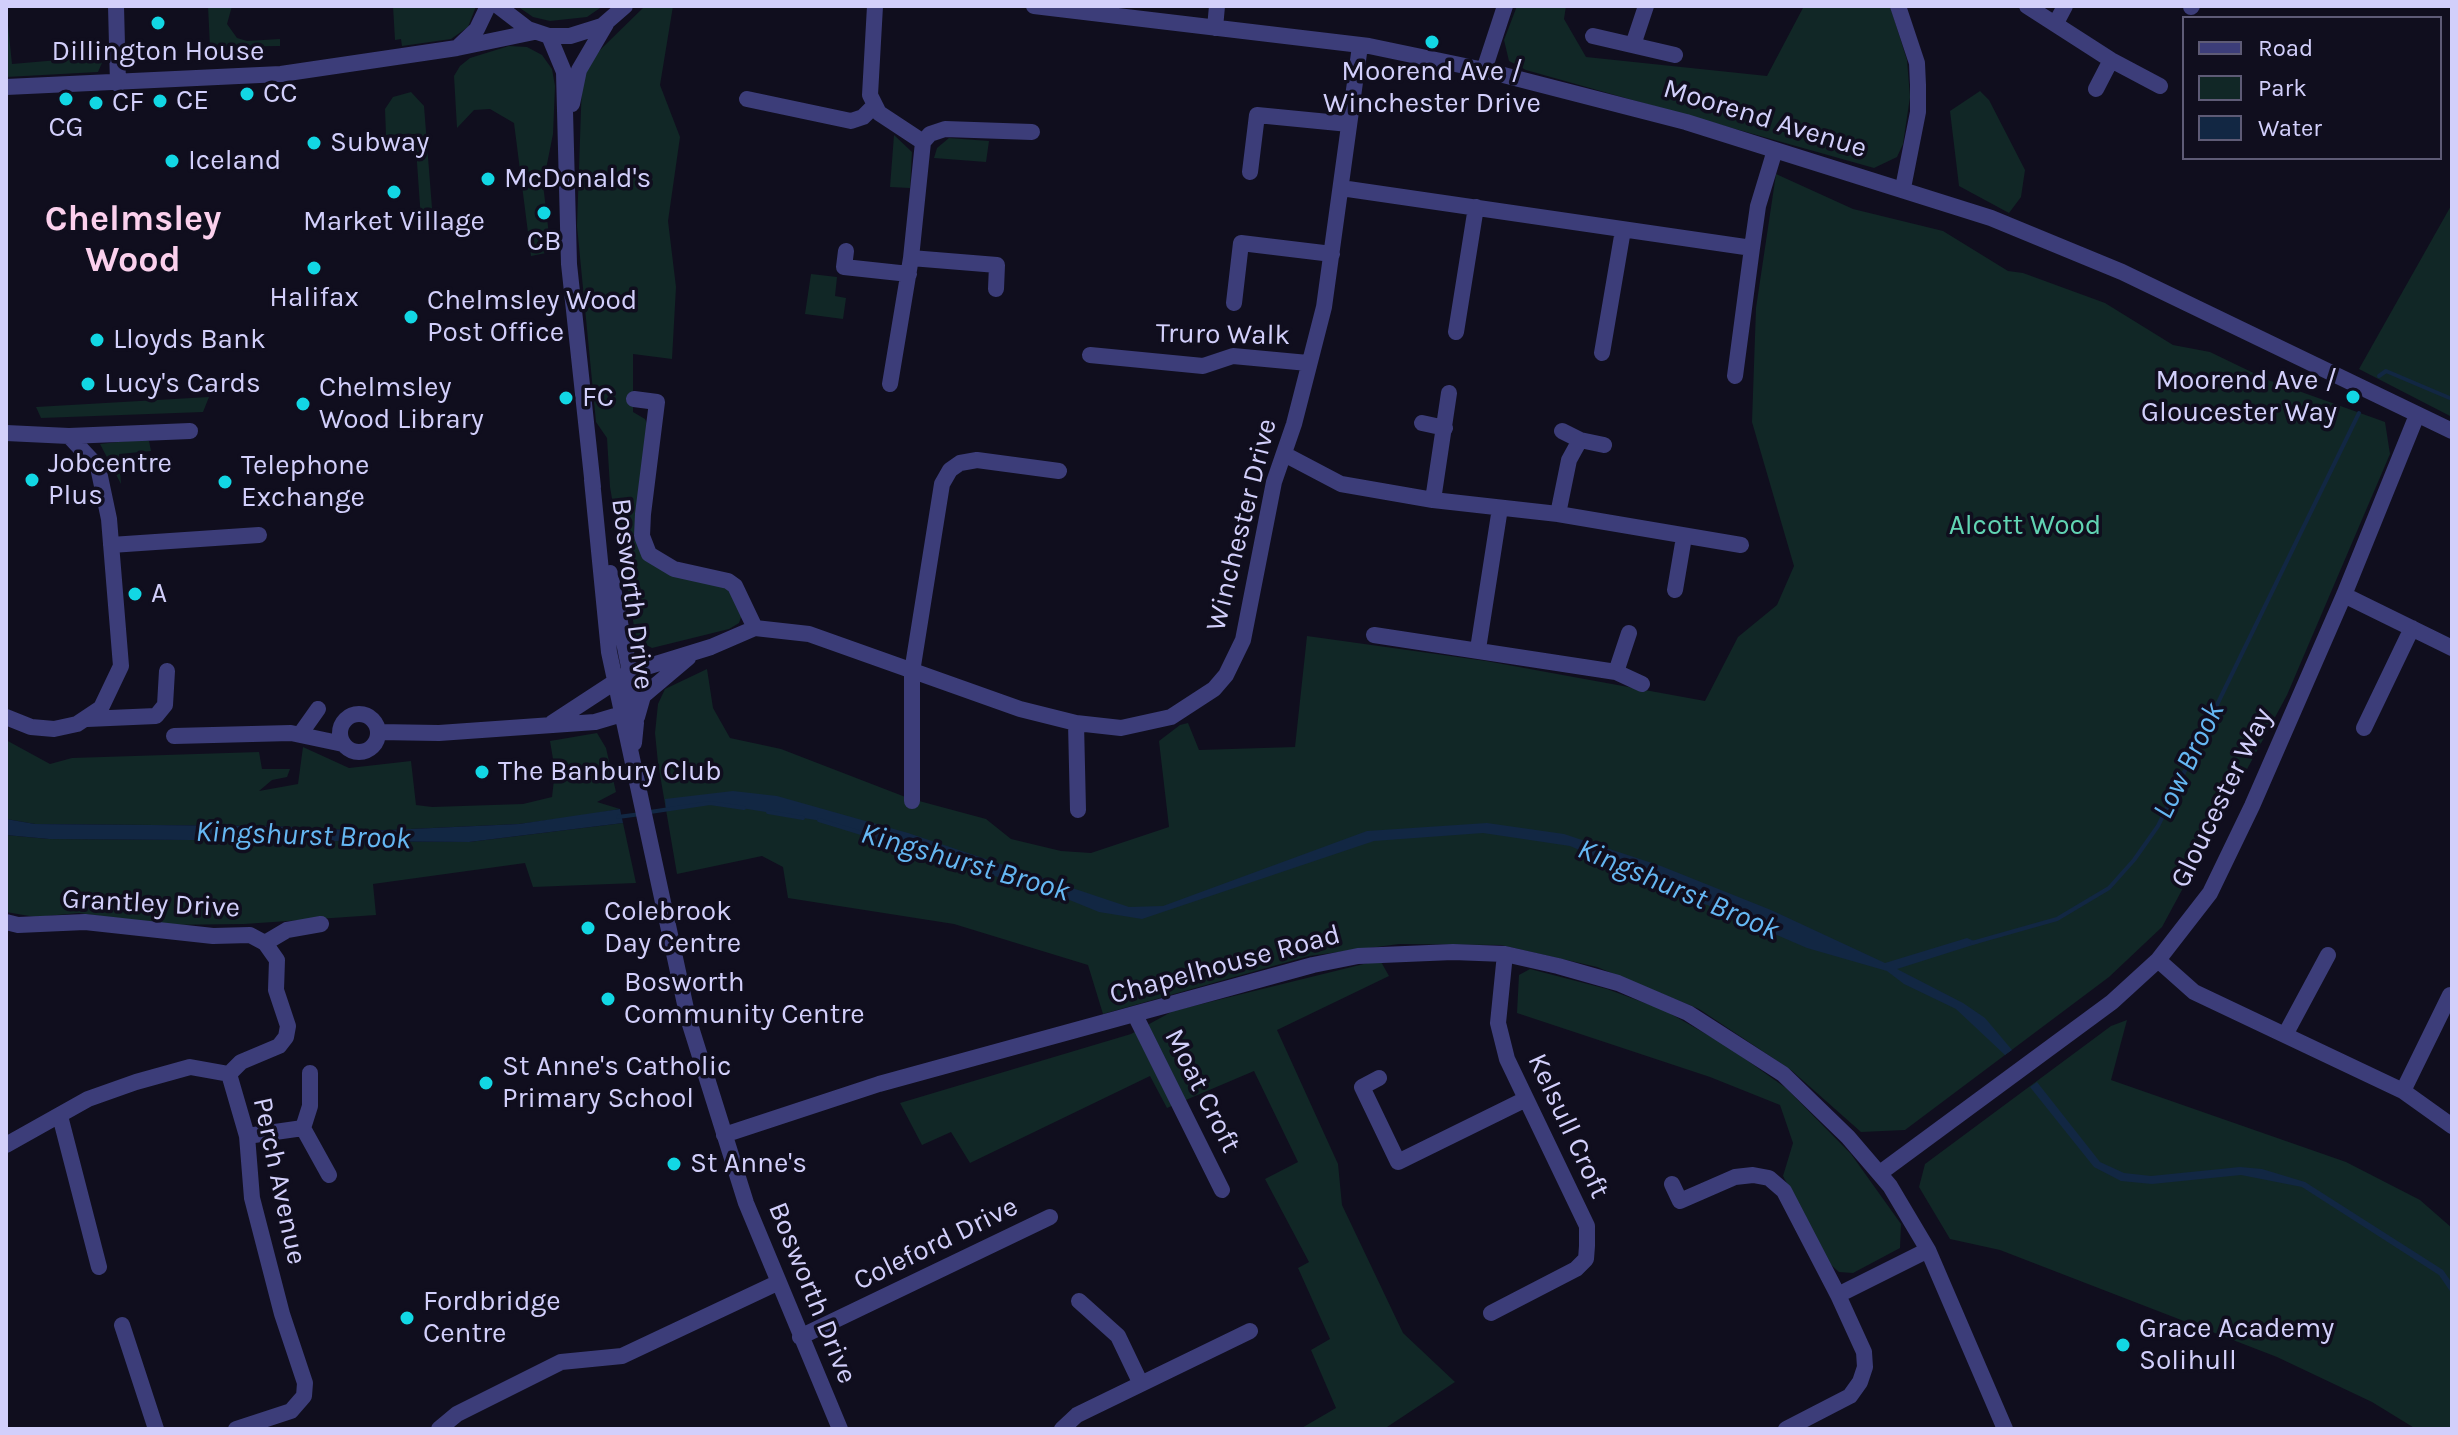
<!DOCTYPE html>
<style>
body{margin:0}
#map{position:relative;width:2458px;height:1435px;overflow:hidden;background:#100e1e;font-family:Karla,sans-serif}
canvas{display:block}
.frame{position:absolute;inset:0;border:8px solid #d2cffb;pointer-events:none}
.legend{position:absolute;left:2182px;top:16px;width:260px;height:144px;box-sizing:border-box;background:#100e1e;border:2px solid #5e5b76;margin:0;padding:10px 14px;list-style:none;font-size:24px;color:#d2cffb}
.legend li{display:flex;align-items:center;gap:16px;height:40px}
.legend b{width:40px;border:2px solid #5e5b76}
</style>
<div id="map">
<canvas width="2458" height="1435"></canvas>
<div class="frame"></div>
<ul class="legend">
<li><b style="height:10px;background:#3c3d79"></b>Road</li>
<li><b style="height:22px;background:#112726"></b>Park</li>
<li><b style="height:22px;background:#122743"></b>Water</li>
</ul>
</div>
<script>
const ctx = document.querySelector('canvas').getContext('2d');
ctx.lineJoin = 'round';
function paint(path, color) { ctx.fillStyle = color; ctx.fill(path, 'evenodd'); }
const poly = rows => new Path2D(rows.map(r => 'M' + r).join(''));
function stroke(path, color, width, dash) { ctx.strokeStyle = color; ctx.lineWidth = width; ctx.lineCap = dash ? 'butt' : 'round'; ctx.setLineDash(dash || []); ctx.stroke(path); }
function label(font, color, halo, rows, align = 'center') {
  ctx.font = font + ' Karla,sans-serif'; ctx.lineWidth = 7; ctx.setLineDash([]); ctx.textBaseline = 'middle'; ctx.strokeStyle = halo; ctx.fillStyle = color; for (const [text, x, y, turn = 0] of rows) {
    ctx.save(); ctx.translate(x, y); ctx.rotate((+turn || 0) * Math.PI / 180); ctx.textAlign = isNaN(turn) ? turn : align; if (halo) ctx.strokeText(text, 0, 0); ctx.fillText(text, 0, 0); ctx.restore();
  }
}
const green = poly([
 [6,6,12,64,105,56,98,72,6,77],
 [208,6,232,6,227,24,237,38,247,41,280,39,280,46,210,47],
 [393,6,475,6,475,9,468,27,451,39,402,46,401,39,395,40],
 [517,6,603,6,587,17,550,21,533,17],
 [645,6,673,6,660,85,680,137,668,221,676,287,672,359,633,354,633,412,645,419,649,428,640,547,736,593,742,614,739,623,729,629,652,648,637,640,635,632,610,487,607,438,596,422,577,226,582,81,588,64,601,49],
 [1517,6,1566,6,1564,19,1586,57,1767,76,1804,6,1890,6,1907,60,1910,97,1903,144,1897,157,1874,168,1526,70,1509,61,1504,40],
 [509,46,527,47,542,55,552,69,555,86,553,134,543,184,551,252,531,256,514,123,490,109,474,110,457,128,454,76,460,66,470,58],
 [1980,91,1989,100,2025,170,2021,197,2009,213,1959,186,1950,111],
 [411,92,424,106,432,208,421,220,415,134,386,135,385,109,393,97],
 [894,135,912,152,910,188,890,187],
 [949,138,989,141,986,162,934,158,937,148],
 [1776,174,1853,209,1943,231,2008,271,2023,273,2105,303,2173,345,2210,352,2268,380,2385,422,2390,454,2287,695,2162,927,2109,977,1905,1130,1861,1132,1791,1070,1699,1009,1597,967,1501,945,1399,944,1309,956,1103,1014,1088,965,954,924,788,898,783,867,762,856,677,874,658,763,655,733,658,704,665,689,707,669,713,708,730,738,781,749,908,798,986,819,1011,839,1061,851,1091,853,1169,827,1159,741,1180,725,1188,723,1199,750,1295,747,1307,636,1486,661,1705,701,1738,637,1777,605,1794,566,1752,422,1756,308],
 [2452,204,2452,417,2359,369],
 [811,274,837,277,835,296,846,298,843,319,805,314],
 [209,397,203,412,41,418,36,407],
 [144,439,149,441,151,451,119,454,121,484,100,444],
 [597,733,606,748,616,792,597,802,620,809,581,816,519,824,368,831,268,826,35,824,6,819,6,740,50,764,72,758,259,752,262,769,290,769,287,777,272,780,259,791,298,784,303,747,349,768,411,761,416,805,432,807,523,804,552,797,555,771,550,741],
 [623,823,636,883,533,887,525,863,373,884,376,915,244,924,160,925,79,913,35,917,6,912,6,835,49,839,469,842],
 [1380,960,1389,976,1277,1030,1338,1164,1342,1205,1403,1333,1455,1382,1384,1429,1300,1429,1336,1408,1311,1350,1330,1339,1298,1268,1309,1262,1265,1179,1298,1162,1254,1071,1167,1108,1150,1076,970,1163,951,1132,922,1145,900,1103,1131,1034,1173,1011],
 [1530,969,1607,989,1664,1010,1727,1046,1786,1088,1851,1154,1901,1224,1900,1248,1853,1273,1839,1272,1830,1264,1783,1176,1793,1143,1780,1105,1710,1077,1517,1013,1519,975],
 [2127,1020,2111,1080,2346,1162,2420,1200,2452,1228,2452,1429,2416,1429,2372,1402,2277,1357,2000,1250,1950,1239,1919,1187,1925,1164,2111,1026]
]);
const water = poly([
 [733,791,777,796,908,833,1129,907,1163,906,1367,831,1487,823,1564,834,1661,866,1771,910,1885,963,1967,938,1979,943,1897,969,1963,1003,1985,1018,2012,1050,2005,1055,1956,1009,1904,984,1887,971,1807,948,1570,846,1483,833,1374,841,1142,919,1099,912,1040,888,822,821,710,803,666,810,665,799],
 [620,809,623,823,469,842,49,839,6,835,6,819,35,824,268,826,368,831,519,824],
 [2037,1082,2100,1162,2124,1173,2151,1176,2240,1167,2262,1169,2305,1182,2443,1270,2452,1283,2452,1294,2439,1275,2302,1187,2241,1175,2152,1184,2121,1181,2094,1167,2030,1087]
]);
const stream = poly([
 [2379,376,2386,371,2452,399],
 [650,812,710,803,744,808],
 [768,812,803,818],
 [618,817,641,814],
 [819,820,1044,889],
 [1972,943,2057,919,2109,888,2134,860,2158,826,2359,413]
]);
const minor = poly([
 [116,6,118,84],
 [498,6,528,29,549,36,570,36,602,26,625,6],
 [875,6,870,95,879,113,923,142,911,258,890,384],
 [1034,6,1369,46,1484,70,1686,122,1991,218,2122,272,2452,431],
 [1898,6,1917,63,1918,85,1918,112,1903,188],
 [2027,6,2111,60,2160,86],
 [2191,7,2192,6],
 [2056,23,2065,6],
 [1215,28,1217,6],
 [549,36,564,72,569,264,593,487],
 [1593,36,1675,55],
 [1633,45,1646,6],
 [457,48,477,29,488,6],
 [1484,70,1505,6],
 [6,87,281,74,457,48,534,32],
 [2096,89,2111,60],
 [747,99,851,121,863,117,874,106],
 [572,104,579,70,606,24],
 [923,142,930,134,945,129,1032,132],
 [1250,172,1257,115,1349,124],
 [1341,188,1752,248,1758,206,1775,150],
 [846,251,844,267,909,274],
 [911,258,997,265,996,289],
 [1234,303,1241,243,1332,254],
 [1456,332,1476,207],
 [1602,353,1623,230],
 [1090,355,1203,366,1233,356,1308,363],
 [1735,376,1752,248],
 [634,399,657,402,643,514,642,536,649,554,674,569,728,581,735,586,755,628],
 [1422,423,1445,428],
 [1562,431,1580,440],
 [6,433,69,436,190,431],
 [1284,454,1341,484,1433,500,1558,514,1741,545],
 [592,480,609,652,688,1018,746,1203,840,1429],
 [1433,500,1449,393],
 [1558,514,1569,460,1580,440,1604,445],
 [111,545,259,535],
 [610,573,630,672,636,723,634,743],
 [1675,590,1684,537],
 [2344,595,2452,648],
 [1374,635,1616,672,1642,684],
 [1478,649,1500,508],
 [1616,672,1629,633],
 '340 733a19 19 0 1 1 38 0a19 19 0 1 1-38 0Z',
 [6,717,31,727,54,729,77,724,101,708,121,666,109,519,98,467,69,436],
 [637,717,643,696,688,658],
 [87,719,156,716,165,705,167,671],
 [552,723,630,672,711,647,755,628,809,634,1020,709,1076,723,1121,728,1171,717,1214,689,1226,675,1243,640,1274,482,1294,424,1324,307,1360,46],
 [1076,723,1078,810],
 [2364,728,2412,628],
 [378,732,439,733,595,722,622,714,626,706],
 [301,733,318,709],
 [174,736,291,733,343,744],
 [912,801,912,672,942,484,950,470,960,463,977,460,1059,471],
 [6,922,18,925,85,922,213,936,250,935,265,943,277,960,276,990,288,1026,286,1037,279,1046,241,1062,229,1074],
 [265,943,287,930,321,924],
 [2158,960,2194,992,2403,1091,2452,1126],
 [1135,1015,1222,1190],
 [2285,1035,2328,955],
 [1379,1078,1362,1087,1398,1162,1524,1100],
 [2403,1091,2450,995],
 [60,1116,99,1267],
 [303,1128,329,1175],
 [724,1135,879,1084,1313,965,1358,956,1453,952,1505,954,1558,966,1618,983,1688,1013,1783,1074,1848,1137,1890,1186,1928,1250,2005,1429],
 [247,1136,303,1128,310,1106,310,1073],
 [6,1145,88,1099,136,1082,190,1067,229,1074,247,1136,252,1198,282,1314,305,1383,304,1396,291,1411,236,1429],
 [1880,1173,2112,1002,2158,960,2210,893,2252,806,2344,595,2417,415],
 [1672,1184,1680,1201,1735,1177,1753,1175,1769,1178,1784,1191,1838,1295,1928,1250],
 [1079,1301,1118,1336,1140,1382],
 [1491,1313,1576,1269,1586,1259,1587,1246,1587,1226,1507,1059,1498,1023,1505,954],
 [122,1325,156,1429],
 [800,1337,1050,1217],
 [439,1429,457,1414,561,1362,622,1356,777,1283],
 [1062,1429,1077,1415,1250,1331],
 [1786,1429,1850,1396,1860,1382,1865,1367,1864,1352,1838,1295]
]);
const markers = [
 [158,23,8,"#12d7e4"],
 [1432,42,8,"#12d7e4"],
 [247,94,8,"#12d7e4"],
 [66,99,8,"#12d7e4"],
 [160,101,8,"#12d7e4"],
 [96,103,8,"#12d7e4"],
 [314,143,8,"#12d7e4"],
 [172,161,8,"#12d7e4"],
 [488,179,8,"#12d7e4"],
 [394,192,8,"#12d7e4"],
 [544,213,8,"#12d7e4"],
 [314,268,8,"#12d7e4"],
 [411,317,8,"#12d7e4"],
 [97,340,8,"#12d7e4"],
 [88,384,8,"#12d7e4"],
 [2353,397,8,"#12d7e4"],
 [566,398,8,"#12d7e4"],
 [303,404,8,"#12d7e4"],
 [32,480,8,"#12d7e4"],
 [225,482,8,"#12d7e4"],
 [135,594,8,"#12d7e4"],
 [482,772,8,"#12d7e4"],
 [588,928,8,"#12d7e4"],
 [608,999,8,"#12d7e4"],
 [486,1083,8,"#12d7e4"],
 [674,1164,8,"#12d7e4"],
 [407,1318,8,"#12d7e4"],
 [2123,1345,8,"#12d7e4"]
];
const poiNames = [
 ["Dillington House",158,52,"center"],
 ["Moorend Ave /",1432,72,"center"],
 ["Winchester Drive",1432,104,"center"],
 ["CC",263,94],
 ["CE",176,101],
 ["CF",112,103],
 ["CG",66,128,"center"],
 ["Subway",330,143],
 ["Iceland",188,161],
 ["McDonald's",504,179],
 ["Market Village",394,222,"center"],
 ["CB",544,242,"center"],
 ["Halifax",314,298,"center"],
 ["Chelmsley Wood",427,301],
 ["Post Office",427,333],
 ["Lloyds Bank",113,340],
 ["Moorend Ave /",2337,381,"right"],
 ["Gloucester Way",2337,413,"right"],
 ["Lucy's Cards",104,384],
 ["Chelmsley",319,388],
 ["Wood Library",319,420],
 ["FC",582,398],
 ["Jobcentre",48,464],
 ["Plus",48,496],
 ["Telephone",241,466],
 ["Exchange",241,498],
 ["A",151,594],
 ["The Banbury Club",498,772],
 ["Colebrook",604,912],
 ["Day Centre",604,944],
 ["Bosworth",624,983],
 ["Community Centre",624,1015],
 ["St Anne's Catholic",502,1067],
 ["Primary School",502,1099],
 ["St Anne's",690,1164],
 ["Fordbridge",423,1302],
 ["Centre",423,1334],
 ["Grace Academy",2139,1329],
 ["Solihull",2139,1361]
];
const streetNames = [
 ["Moorend Avenue",1765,119,17],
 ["Truro Walk",1223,335,1],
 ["Winchester Drive",1242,525,-76],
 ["Bosworth Drive",632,594,83],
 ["Gloucester Way",2222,798,-64],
 ["Grantley Drive",151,904,3],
 ["Chapelhouse Road",1225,965,-15],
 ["Moat Croft",1202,1091,63],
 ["Kelsull Croft",1568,1126,65],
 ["Perch Avenue",279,1181,78],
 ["Coleford Drive",936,1244,-26],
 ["Bosworth Drive",812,1293,68]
];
const parkNames = [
 ["Alcott Wood",2025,526]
];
const waterNames = [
 ["Low Brook",2189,761,-64],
 ["Kingshurst Brook",303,836,2],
 ["Kingshurst Brook",965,863,16],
 ["Kingshurst Brook",1678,890,23]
];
const districtNames = [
 ["Chelmsley",133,220],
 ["Wood",133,261]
];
paint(green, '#112726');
paint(water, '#122743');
stroke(stream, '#122743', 4);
stroke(minor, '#3c3d79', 16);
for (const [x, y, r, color] of markers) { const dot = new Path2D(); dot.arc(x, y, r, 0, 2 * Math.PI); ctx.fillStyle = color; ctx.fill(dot); stroke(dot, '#100e1e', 3); }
label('28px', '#d2cffb', '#100e1e', poiNames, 'left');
label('28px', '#d2cffb', '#100e1e', streetNames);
label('28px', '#61d4b3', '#100e1e', parkNames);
label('italic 30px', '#65b7f3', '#100e1e', waterNames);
label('bold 36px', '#fbd0ed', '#100e1e', districtNames);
</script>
